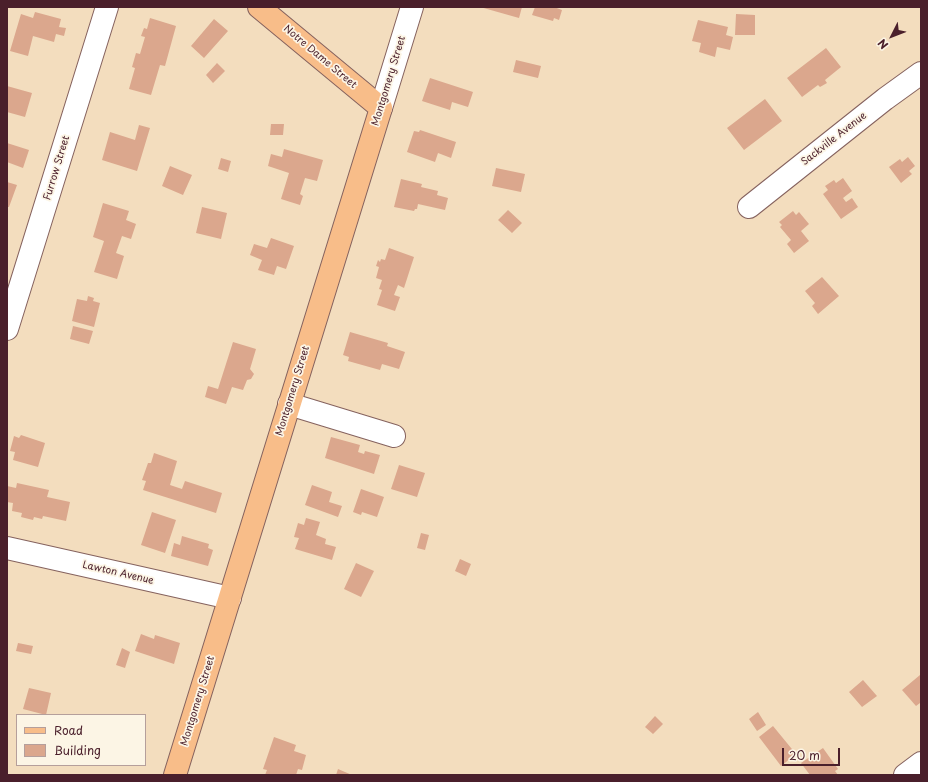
<!DOCTYPE html>
<style>
body{margin:0}
#map{position:relative;width:928px;height:782px;overflow:hidden;background:#f3ddbe;font-family:"Playpen Sans",sans-serif}
canvas{display:block}
.frame{position:absolute;inset:0;border:8px solid #4a1f2b;pointer-events:none}
.legend{position:absolute;left:16px;top:714px;width:130px;height:52px;box-sizing:border-box;background:#fcf5e5;border:1px solid #b59f9b;margin:0;padding:5px 7px;list-style:none;font-size:12px;color:#4a1f2b}
.legend li{display:flex;align-items:center;gap:8px;height:20px}
.legend b{width:20px;border:1px solid #b59f9b}
.north{position:absolute;left:872px;top:16px;width:40px;height:40px;-webkit-text-stroke:3px #fcf5e5;paint-order:stroke;rotate:228deg;font-size:11px;font-weight:700;line-height:16px;text-align:center;color:#4a1f2b}
.north::after{content:'';display:block;margin:auto;width:14px;height:18px;background:#4a1f2b;clip-path:polygon(50% 0,100% 100%,50% 72%,0 100%)}
.scale{position:absolute;left:782px;top:748px;width:58px;height:18px;box-sizing:border-box;border:2px solid #4a1f2b;border-top:0;padding-left:5px;font-size:12px;line-height:14px;white-space:nowrap;color:#4a1f2b;-webkit-text-stroke:3px #fcf5e5;paint-order:stroke}
</style>
<div id="map">
<canvas width="928" height="782"></canvas>
<div class="frame"></div>
<ul class="legend">
<li><b style="height:5px;background:#f8bd89"></b>Road</li>
<li><b style="height:11px;background:#dba78d"></b>Building</li>
</ul>
<div class="north">N</div>
<div class="scale">20 m</div>
</div>
<script>
const ctx = document.querySelector('canvas').getContext('2d');
ctx.lineJoin = 'round';
function paint(path, color) { ctx.fillStyle = color; ctx.fill(path, 'evenodd'); }
const poly = rows => new Path2D(rows.map(r => 'M' + r).join(''));
function stroke(path, color, width, dash) { ctx.strokeStyle = color; ctx.lineWidth = width; ctx.lineCap = dash ? 'butt' : 'round'; ctx.setLineDash(dash || []); ctx.stroke(path); }
function label(font, color, halo, rows, align = 'center') {
  ctx.font = font + ' "Playpen Sans",sans-serif'; ctx.lineWidth = 3.5; ctx.setLineDash([]); ctx.textBaseline = 'middle'; ctx.strokeStyle = halo; ctx.fillStyle = color; for (const [text, x, y, turn = 0] of rows) {
    ctx.save(); ctx.translate(x, y); ctx.rotate((+turn || 0) * Math.PI / 180); ctx.textAlign = isNaN(turn) ? turn : align; if (halo) ctx.strokeText(text, 0, 0); ctx.fillText(text, 0, 0); ctx.restore();
  }
}
const building = poly([
 [480,7,522,7,519,18],
 [535,7,554,7,562,10,559,20,554,18,553,21,532,15],
 [35,12,61,19,59,27,66,28,64,36,56,34,54,42,33,36,28,56,10,51,21,14,33,18],
 [736,14,755,15,755,35,735,35],
 [150,18,176,26,165,66,160,65,151,95,129,89,135,68,132,67,136,53,140,54,145,37,141,36,144,28,147,29],
 [214,19,228,31,204,58,191,46],
 [698,20,728,27,726,35,733,37,730,50,717,47,715,57,699,52,701,43,692,41],
 [826,48,841,67,825,80,827,83,820,87,818,85,802,97,787,78],
 [516,60,541,66,538,78,513,72],
 [217,63,225,71,213,83,206,75],
 [430,78,473,92,468,107,452,102,450,110,422,101],
 [7,86,32,93,25,117,7,112],
 [765,99,782,121,744,150,727,128],
 [271,124,284,124,283,135,270,135],
 [139,125,150,128,137,171,102,160,110,132,135,140],
 [420,130,456,142,451,158,438,153,435,162,407,152,414,131,419,132],
 [7,143,29,150,23,168,7,162],
 [284,149,323,160,317,181,305,178,300,194,303,196,300,205,281,199,289,173,268,166,271,154,282,157],
 [908,157,915,166,909,171,912,174,901,183,889,167,900,159,902,162],
 [221,158,231,161,228,172,218,169],
 [170,166,192,175,183,195,162,186],
 [496,168,525,174,521,192,492,186],
 [843,178,852,191,843,198,846,202,852,198,858,207,841,219,823,194,828,190,825,186,834,180,836,183],
 [401,179,422,184,421,187,438,191,437,195,448,198,445,210,418,204,417,209,415,209,414,211,394,207],
 [7,182,17,185,9,207,7,207],
 [103,203,129,211,126,220,136,224,131,239,122,236,116,253,124,256,117,279,94,272,104,241,93,237],
 [202,207,227,213,221,239,196,233],
 [508,210,522,223,512,233,498,220],
 [793,211,796,215,799,212,809,224,801,231,809,241,794,253,787,244,791,240,780,227,782,225,779,222],
 [271,238,294,246,286,269,277,266,274,275,258,270,262,260,250,255,254,244,267,248],
 [389,248,414,257,404,288,398,285,394,295,400,297,395,311,377,305,382,290,379,289,382,280,376,278,379,267,376,266,378,260,380,262,381,259,385,260],
 [822,277,839,296,818,314,812,306,815,303,805,291],
 [88,296,94,298,93,301,100,303,94,327,72,321,77,299,87,301],
 [73,326,93,331,89,344,70,339],
 [350,332,388,343,387,346,405,352,399,369,382,364,380,370,348,361,349,357,343,355],
 [233,342,256,349,250,369,254,374,251,379,247,380,243,390,232,387,226,404,205,397,208,386,218,389],
 [21,435,45,443,38,467,13,460,15,452,10,451,14,436,19,438],
 [331,437,360,445,358,452,364,454,365,451,380,455,374,474,325,458],
 [154,453,177,461,170,485,182,489,185,481,222,493,216,513,143,490,146,481,142,480,148,463,151,463],
 [399,465,425,473,417,497,391,489],
 [17,483,49,490,47,497,70,502,66,521,43,516,42,519,34,517,33,520,21,517,22,513,12,511,13,503,7,502,7,486,16,488],
 [312,485,332,492,329,502,342,506,338,517,305,505],
 [361,489,384,497,377,517,362,512,361,515,353,512],
 [152,512,176,520,165,553,141,545],
 [306,518,320,522,316,535,326,539,325,544,336,547,332,560,295,549,299,538,294,537,298,523,304,525],
 [421,533,429,535,425,550,417,548],
 [182,536,209,544,208,548,213,550,208,566,171,556,174,543,180,545],
 [460,559,471,564,466,576,455,571],
 [356,563,374,571,361,597,344,589],
 [141,634,154,639,155,635,180,643,174,664,135,651],
 [18,643,33,646,31,654,16,651],
 [122,648,130,652,125,668,116,665],
 [920,675,921,704,920,703,916,706,902,690],
 [863,680,877,696,862,707,849,692],
 [29,688,51,693,46,715,23,709],
 [758,712,766,725,757,731,749,719],
 [655,716,663,724,653,734,645,727],
 [773,726,796,754,781,766,759,737],
 [274,737,296,745,294,751,306,755,302,770,298,769,296,775,265,775,267,770,263,769],
 [823,748,838,769,835,771,838,775,810,775,801,763],
 [338,769,352,775,336,775]
]);
const minor = poly([
 [381,108,412,7],
 [749,207,885,99,921,73],
 [7,329,107,7],
 [289,404,394,436],
 [7,548,230,598],
 [905,775,921,763]
]);
const major = poly([
 [175,775,381,108,259,7]
]);
const streetNames = [
 ["Notre Dame Street",320,57,40],
 ["Montgomery Street",389,81,-73],
 ["Sackville Avenue",834,139,-38],
 ["Furrow Street",57,168,-73],
 ["Montgomery Street",293,391,-73],
 ["Lawton Avenue",118,573,13],
 ["Montgomery Street",198,701,-73]
];
paint(building, '#dba78d');
stroke(minor, '#85625e', 24);
stroke(major, '#85625e', 24);
stroke(minor, '#fff', 22);
stroke(major, '#f8bd89', 22);
label('10px', '#4a1f2b', '#fcf5e5', streetNames);
</script>
